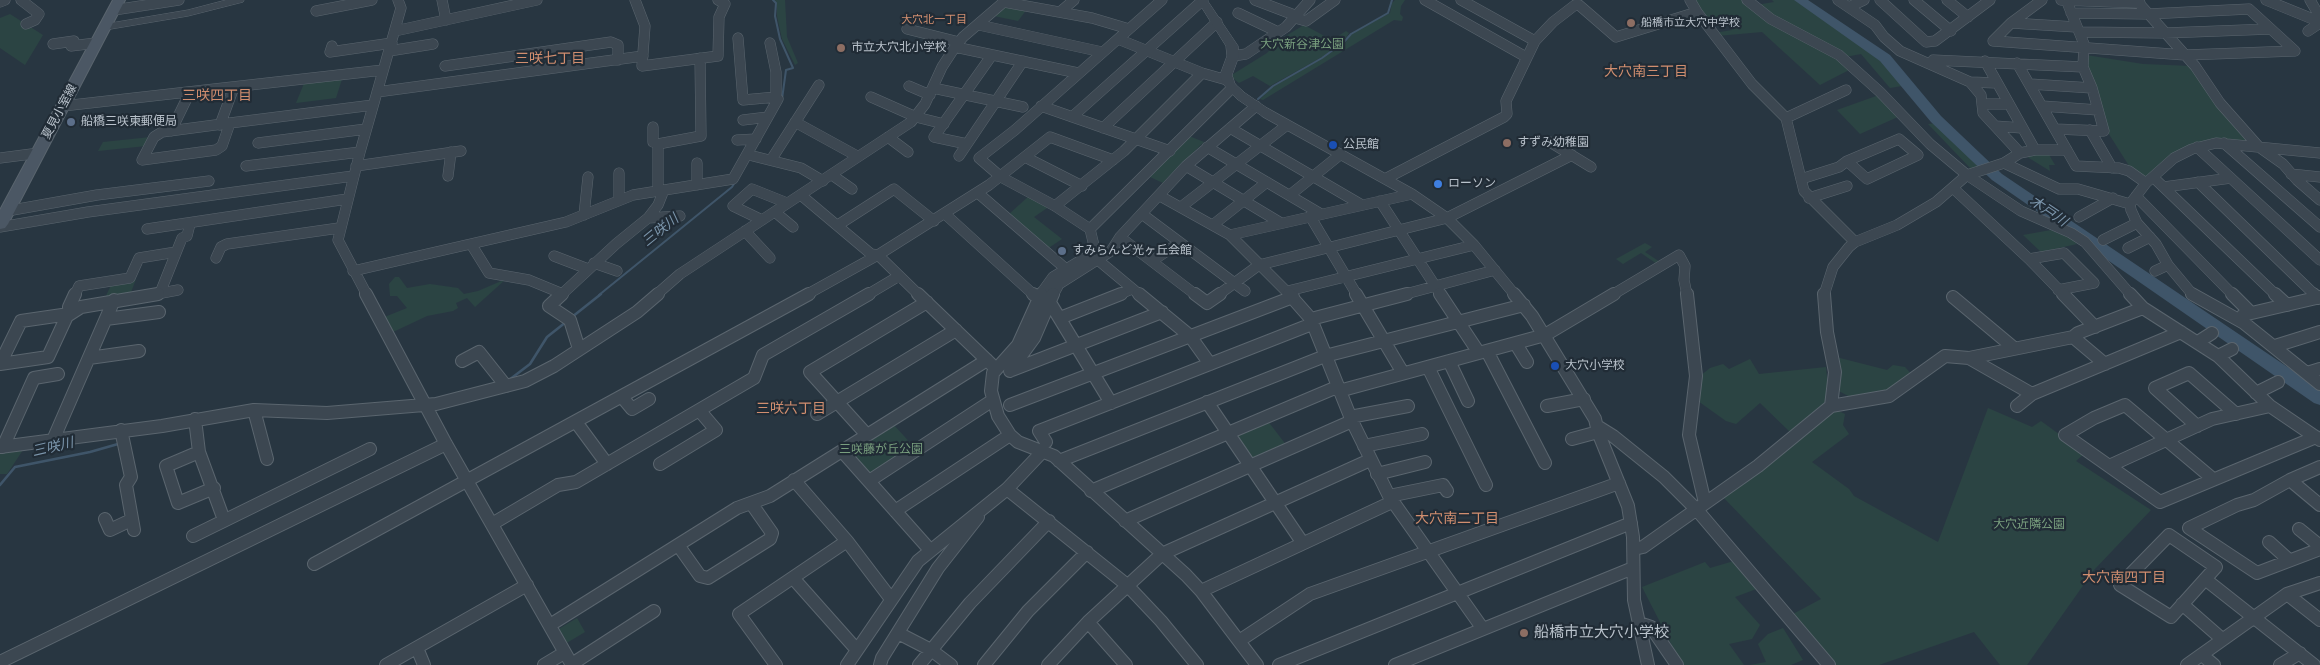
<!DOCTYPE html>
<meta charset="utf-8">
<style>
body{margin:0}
canvas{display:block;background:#283641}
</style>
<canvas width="2320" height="665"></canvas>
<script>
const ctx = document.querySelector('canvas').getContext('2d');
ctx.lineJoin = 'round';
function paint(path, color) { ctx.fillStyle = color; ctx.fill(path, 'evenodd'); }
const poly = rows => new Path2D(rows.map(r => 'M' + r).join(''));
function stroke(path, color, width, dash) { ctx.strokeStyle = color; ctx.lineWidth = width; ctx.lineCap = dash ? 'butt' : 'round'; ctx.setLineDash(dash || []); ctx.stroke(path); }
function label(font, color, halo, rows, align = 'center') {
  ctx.font = font + ' "Titillium Web","Noto Sans JP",sans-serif'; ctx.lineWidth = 4.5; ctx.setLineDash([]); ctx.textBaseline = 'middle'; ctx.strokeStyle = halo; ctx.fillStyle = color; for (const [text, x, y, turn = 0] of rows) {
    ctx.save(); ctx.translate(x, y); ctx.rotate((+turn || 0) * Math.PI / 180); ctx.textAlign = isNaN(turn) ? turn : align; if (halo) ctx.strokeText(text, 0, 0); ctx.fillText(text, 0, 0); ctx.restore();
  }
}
const green = poly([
 [775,0,785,0,787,37,798,63,795,65,782,39,777,16,777,3],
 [1395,0,1405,0,1401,6,1400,14,1403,17,1402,21,1394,20,1263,100,1260,99,1274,86,1323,58,1345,43,1352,34,1390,13,1392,3],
 [1693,0,1745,0,1835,56,1851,69,1820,85,1762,32,1717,36,1714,33,1732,30,1726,22,1708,24],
 [1772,0,1797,0,1882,59,1902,86,1890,88,1861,54,1845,57,1756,5,1774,2],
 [1003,6,1027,9,1018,21,994,16],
 [10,14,43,35,25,65,0,48,0,18],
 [1304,25,1332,40,1346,31,1349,33,1343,42,1322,57,1270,86,1253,76,1239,83,1230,76,1267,53,1279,40],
 [2086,55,2143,64,2191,66,2248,141,2245,144,2212,141,2147,178,2131,169,2107,131,2086,67],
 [343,76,336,98,296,103,305,81],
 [1879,95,1900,116,1860,134,1837,110],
 [1938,123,1980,166,1972,170,1928,124],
 [1189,136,1204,142,1168,177,1163,183,1150,177],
 [151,137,146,146,98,151,103,142],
 [2048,153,2055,165,2049,165,2050,171,2024,155],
 [1030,195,1050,206,1034,217,1062,239,1047,249,1008,215],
 [2051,230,2069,237,2077,244,2041,252,2023,235],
 [1645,243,1652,247,1645,252,1660,262,1657,264,1641,253,1623,264,1616,259],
 [395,277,399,277,407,288,430,284,458,288,464,294,478,291,506,279,475,307,467,298,456,303,458,308,453,311,427,316,391,333,382,318,407,308,397,296,390,296,389,284],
 [136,279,130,295,105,298,112,283],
 [1832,356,1887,370,1893,365,1905,367,1914,377,1887,394,1852,398,1835,389],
 [1750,359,1759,374,1826,367,1829,399,1790,432,1760,403,1736,424,1726,421,1698,401,1700,376,1710,368,1723,364,1729,369],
 [1830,407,1845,414,1843,425,1849,434,1812,462,1849,489,1854,496,1938,542,1988,408,2032,427,2041,421,2085,453,2076,461,2151,510,2094,570,2027,665,2000,665,1974,632,1879,665,1834,665,1793,614,1821,599,1723,497,1777,459],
 [1267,420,1287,446,1253,461,1235,433],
 [893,424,915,448,872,476,850,451],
 [25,447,7,474,0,474,0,450],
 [1734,561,1759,588,1735,597,1760,625,1752,639,1729,644,1744,665,1682,665,1642,587,1705,562,1710,568],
 [577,618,585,632,565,644,557,630],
 [1783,628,1803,660,1791,665,1750,665,1766,662,1758,644,1768,634]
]);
const streamFar1 = poly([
 [773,0,776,3,775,16,780,39,793,68,786,70,782,99],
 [1258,99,1273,86,1322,58,1344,42,1351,34,1388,13,1392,0],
 [599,295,732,187,735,182]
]);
const stream = poly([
 [572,317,601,294],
 [509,380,530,364,547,337,566,322],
 [0,485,15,467,90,452,118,444]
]);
const river = poly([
 [1794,0,1808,0,1890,55,1941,116,2002,174,2320,389,2320,405,2314,403,1992,180,1931,122,1880,61,1794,0]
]);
const minorFar1 = poly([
 [21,0,39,14,35,20,26,24],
 [442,0,446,20],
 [635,0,645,26,642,66,718,56,719,17,725,4,718,0],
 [1255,0,1297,16],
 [1425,0,1526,57],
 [1461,0,1535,41],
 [1747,0,1771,19,1839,55,1880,92,1930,144,1967,175,2021,211,2071,233,2085,242,2131,295],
 [1838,0,1875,25,1884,37,1900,51,1970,82,1981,95,1983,113,2020,153],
 [1880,0,1926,42,1935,41,1990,0],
 [1914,0,1951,31],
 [1947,0,1968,17],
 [2042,0,2011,23,1993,41,2185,55,2295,51,2249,9,2148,14,2071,13],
 [2061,0,2140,3],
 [2136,0,2195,66,2220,103,2259,147,2283,164,2297,180,2320,200],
 [2266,0,2320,22],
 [2310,0,2320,17],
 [0,2,5,0],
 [1004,2,1092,18,1129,29],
 [1849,7,1864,0],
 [114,10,179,0],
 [316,11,372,0],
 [1060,12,1074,0],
 [1697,12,1752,84,1786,118,1804,191,1855,242],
 [1238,13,1278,32],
 [1295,18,1306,21,1335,0],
 [2011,23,2076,27],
 [979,25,1102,52],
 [907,29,959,42],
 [395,31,537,0],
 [2308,31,2320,23],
 [2079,32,2165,33,2271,29],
 [1118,39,1202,73],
 [770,43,776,72,776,97],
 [53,44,74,41,71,46,96,43],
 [332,46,330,52,392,43],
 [955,47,1078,73],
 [389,51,433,44],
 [1233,56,1246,54,1286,27,1310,0],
 [1933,60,2083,67],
 [1985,61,2035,150],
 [2017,63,2076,166,2119,168,2129,171,2146,183],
 [445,66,611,42,618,45,618,60],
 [1970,82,1997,83],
 [2030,84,2092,88],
 [909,86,930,95],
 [933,88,1023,107],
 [377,92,643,56],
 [871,97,916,117,944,124],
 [1987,104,2009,104],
 [63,106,383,70],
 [1041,106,1170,151],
 [2042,106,2098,110],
 [1266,113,1412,194,1447,218,1474,245,1515,295],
 [1072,117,1203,0],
 [1786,118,1846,90],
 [743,120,768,117],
 [795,122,857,156],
 [230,123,222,146,216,150,142,160,154,137,162,132,230,123],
 [230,123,373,105],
 [220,125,234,87],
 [1995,126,2022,128],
 [653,127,653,142,658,144,701,136,700,58],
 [1103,128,1217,22],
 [1230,128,1362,205],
 [2055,129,2104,131,2092,88,2083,67,2084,44,2067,2],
 [2090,130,2112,168],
 [171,131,190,92],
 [888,137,908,152],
 [1899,139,1918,155,1867,179,1847,161,1899,139],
 [737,140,756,139],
 [1550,142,1591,167],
 [258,143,366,129],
 [2224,143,2320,227],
 [658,144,658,191],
 [967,144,934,137,992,55],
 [1207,147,1321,214],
 [2197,147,2320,260],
 [753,156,801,168,823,181],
 [959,156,1023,61],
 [0,158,39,153],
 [1027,158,1082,186],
 [771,160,819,85],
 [697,163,697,185],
 [2004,163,2059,189,2078,189,2130,204],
 [246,166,360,152],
 [356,166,461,151],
 [1186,166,1281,223],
 [619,173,619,200],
 [2291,174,2320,177],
 [832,175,852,189],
 [448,176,451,152],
 [2154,178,2276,295],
 [1385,179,1504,117,1507,114,1506,101,1535,41,1553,22,1575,5,1579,5,1616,37,1697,12,1690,0],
 [1801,179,1839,167,1847,161],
 [2198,182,2315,295],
 [2164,187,2231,178],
 [1953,188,2029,259,2064,295],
 [978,193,1066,269],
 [1290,195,1341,154],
 [802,196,871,254,878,255,919,295],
 [1160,196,1230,235,1290,295],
 [2136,196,2233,295],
 [1809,198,1847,186],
 [1380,201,1441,295],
 [1055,206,1124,151,1202,73,1227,80],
 [1181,207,1287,125],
 [7,211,97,195,209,181],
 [775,212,793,227],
 [945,214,1034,295],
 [1142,214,1245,291],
 [584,215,588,177],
 [1310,216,1357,295],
 [2079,217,2113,198],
 [648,218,680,216],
 [762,220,733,206,752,189,787,203],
 [1214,224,1267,182],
 [838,225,894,189,934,221],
 [0,227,88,212,353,176],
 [147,229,347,199],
 [1090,229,1055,206,1001,177,979,158,1015,130,1162,0],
 [745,231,770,258],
 [1230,235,1412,194],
 [1120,237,1196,295],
 [2103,240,2137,223],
 [471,244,489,273,529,280,563,294],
 [2128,248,2150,237],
 [554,256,588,269],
 [216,258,221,247,227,244,339,228],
 [2029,259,2064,253,2094,283,2058,290],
 [1098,260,1140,295],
 [1152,261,1179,243],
 [594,263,617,271],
 [353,271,566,222,633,195,733,179,778,99,776,97,743,100,738,38],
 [2155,271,2168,265],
 [1288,291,1474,245],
 [160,293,182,238,187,236,190,224],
 [75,295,79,286,130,278,139,258,176,252],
 [151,295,178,290],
 [367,295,338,240,360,152,401,8,398,0],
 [561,295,616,244,648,218,658,205,664,190],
 [656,295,680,274,911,122,925,104,942,67,955,47,963,37,1006,0],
 [806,295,878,255,989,185,1050,137,1113,160],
 [867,295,899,276],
 [1040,295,1053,277,1093,253,1095,250,1090,229,1232,88],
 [1053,295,1059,284,1111,251,1120,237,1186,166,1256,106],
 [1118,295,1132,289],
 [1218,295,1259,265,1447,218,1572,155],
 [1402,295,1495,270],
 [1612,295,1679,255,1685,266,1684,280,1687,295],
 [1824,295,1833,267,1849,247,1855,242,1897,225,1936,202,1967,175,2004,163,2020,153,2035,150,2067,150],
 [2193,295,2168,265,2156,244,2137,223,2131,210,2130,204,2146,183,2174,158,2192,149,2216,143,2320,153]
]);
const minor = poly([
 [366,294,446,444,572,665],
 [562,294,549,306,570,320,579,349],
 [918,294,992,365],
 [1033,294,1038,298],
 [1041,294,1018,345,993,373,991,391,998,416,1010,435,1018,442,1054,456,1186,575,1201,591,1257,665],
 [1139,294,1190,336,1210,364],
 [1195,294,1207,303,1220,294],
 [1289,294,1311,319,1352,421,1389,496,1483,629],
 [1356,294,1403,373],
 [1440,294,1479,353],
 [1514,294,1532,316,1595,419,1598,432,1628,506,1633,537,1634,600,1648,665],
 [1687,294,1696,376,1689,435,1705,503],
 [2063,294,2095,327],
 [2130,294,2143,308,2218,356,2270,406,2320,440],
 [2192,294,2244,323,2320,384],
 [2232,294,2251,313],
 [2275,294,2287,305],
 [2313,294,2318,298],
 [1953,297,2014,348],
 [1049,301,1111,403],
 [75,310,69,307,75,294],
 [2243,315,2320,297],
 [1060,318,1121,294],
 [106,319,159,312],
 [1311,319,1407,294],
 [2073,337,2105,364],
 [2198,342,2212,333],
 [1516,344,1527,362],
 [2275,346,2320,332],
 [1487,351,1545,463],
 [2218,356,2232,349],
 [89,358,139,351],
 [1969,358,2032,394],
 [462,361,479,352,506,386],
 [1449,361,1468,401],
 [0,364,48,357,67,316,81,307,158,294],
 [0,364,21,321,69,314],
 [1428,367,1486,485],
 [1012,370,1162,312],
 [1010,371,1034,338,1053,294],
 [2307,373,2320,369],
 [1339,391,1545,335,1614,294],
 [2256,393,2278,382],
 [622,397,632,409,649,399],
 [1207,402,1302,542],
 [1010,405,1293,297],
 [1547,406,1584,399],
 [1831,406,1889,396,1945,356,1969,358,2073,337,2078,333,2143,308],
 [2017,406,2032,394,2181,332],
 [254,410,267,459],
 [817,414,956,330],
 [1350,417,1408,406],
 [195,419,199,452,224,520],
 [576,422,607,464],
 [1597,426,1613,436,1664,477,1697,510,1829,665],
 [2197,426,2155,388,2189,373,2236,414],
 [121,430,131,477,126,485,134,530],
 [867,435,810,372,927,302],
 [1572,439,1598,432],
 [53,440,114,300],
 [1046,442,1039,431,1312,324],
 [1364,446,1422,434],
 [0,447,162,426,254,410,327,413,436,404,525,381,554,366,637,312,658,294],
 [3,447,34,378,58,374],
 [842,451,930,550],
 [199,452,166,466,178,503,214,488],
 [1059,461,1325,356,1524,305],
 [660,464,716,430,699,410],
 [2109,466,2212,419,2270,406],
 [2320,467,2290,480,2254,500,2237,505,2189,528,2257,573,2320,549],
 [1377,474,1425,462],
 [2213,479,2125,405,2094,418,2065,435,2160,502,2316,437],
 [794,480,847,541,891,599],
 [2290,480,2320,505],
 [869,481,993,400],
 [1007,489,1127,585,1161,621,1197,665],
 [1091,491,1337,387],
 [1389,496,1443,485,1447,491],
 [895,511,1010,435],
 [105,519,110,530,131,520],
 [1125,521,1352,421],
 [492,524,558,485,576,482,754,378,763,355,869,294],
 [2299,529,2320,546],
 [2169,535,2216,567,2171,617,2120,585,2169,535],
 [193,536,370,449],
 [2269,542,2289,560],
 [678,545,700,576,708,578,770,539,772,533,751,503],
 [1634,549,1643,547,1758,466,1831,406,1835,372,1827,332,1824,294],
 [314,564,809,294],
 [793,578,857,650],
 [2205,579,2314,665],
 [1201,591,1392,502],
 [2287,594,2320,620],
 [2182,604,2222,639],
 [1088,622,1126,665],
 [1639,623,1651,627,1677,665],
 [550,625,737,508,770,496,987,360],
 [898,633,931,650,951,665],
 [1239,641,1310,594,1619,483],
 [417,648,424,665],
 [2202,655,2214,665],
 [0,662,446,444],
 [572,664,654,611],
 [386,665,527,585],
 [544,665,564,653],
 [776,665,739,614,847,541],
 [847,665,918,561,1007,489,1043,451],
 [880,665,882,658,938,568,978,517],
 [919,665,970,603,1049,521],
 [984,665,1028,611,1087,552],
 [1048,665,1088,622,1162,554,1370,460],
 [1279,665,1631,523],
 [1395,665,1633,568],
 [2187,665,2287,594,2320,583],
 [2280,665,2300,653]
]);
const tertiary = poly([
 [226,0,244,0,243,2,188,16,105,30,100,27,105,24,188,10,226,0],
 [1197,0,1207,0,1238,46,1239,56,1232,75,1235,84,1245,93,1270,110,1272,113,1270,116,1262,116,1237,99,1224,85,1220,75,1227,56,1226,46,1197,0]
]);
const secondary = poly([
 [113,0,125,0,8,224,5,228,0,229,0,210,113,0]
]);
const markers = [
 [1631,23,5,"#8d6e63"],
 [841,48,5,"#8d6e63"],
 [71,122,5,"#5c6f8a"],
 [1507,143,5,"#8d6e63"],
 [1333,145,5,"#1a4fb4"],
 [1438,184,5,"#3f7fe0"],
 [1062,251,5,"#5c6f8a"],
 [1555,366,5,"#1a4fb4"],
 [1524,633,5,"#8d6e63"]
];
const farNeighbourhoodnames = [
 ["大穴北一丁目",934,20]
];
const farPoinames = [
 ["船橋市立大穴中学校",1641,23]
];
const parkNames = [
 ["大穴新谷津公園",1302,45],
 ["三咲藤が丘公園",881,450],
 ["大穴近隣公園",2029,525]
];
const poiNames = [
 ["市立大穴北小学校",851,48],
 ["船橋三咲東郵便局",81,122],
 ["すずみ幼稚園",1517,143],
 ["公民館",1343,145],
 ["ローソン",1448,184],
 ["すみらんど光ヶ丘会館",1072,251],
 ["大穴小学校",1565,366]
];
const streetNames = [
 ["夏見小室線",60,112,-62]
];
const neighbourhoodNames = [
 ["三咲七丁目",550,60],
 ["大穴南三丁目",1646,73],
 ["三咲四丁目",217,97],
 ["三咲六丁目",791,410],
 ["大穴南二丁目",1457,520],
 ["大穴南四丁目",2124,579]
];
const waterNames = [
 ["木戸川",2048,212,34],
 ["三咲川",661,231,-39],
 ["三咲川",53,448,-13]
];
const nearPoinames = [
 ["船橋市立大穴小学校",1534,633]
];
paint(green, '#2b4443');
stroke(streamFar1, '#3f5569', 2);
stroke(stream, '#3f5569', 2.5);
paint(river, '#3f5569');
stroke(minorFar1, '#5a656e', 11);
stroke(minor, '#5a656e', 14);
stroke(tertiary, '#5a656e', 1);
stroke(secondary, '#5a656e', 2);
stroke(minorFar1, '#3c4751', 10);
stroke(minor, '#3c4751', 12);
paint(tertiary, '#3c4751');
paint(secondary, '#4b5764');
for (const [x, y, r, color] of markers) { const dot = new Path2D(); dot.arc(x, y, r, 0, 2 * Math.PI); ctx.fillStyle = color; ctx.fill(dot); stroke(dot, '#212c36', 2); }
label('11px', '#d18e6f', '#212c36', farNeighbourhoodnames);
label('11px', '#b9c2cb', '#212c36', farPoinames, 'left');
label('12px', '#799f7e', '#212c36', parkNames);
label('12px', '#b9c2cb', '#212c36', poiNames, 'left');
label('12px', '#b9c2cb', '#212c36', streetNames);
label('14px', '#d18e6f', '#212c36', neighbourhoodNames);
label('italic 14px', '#7c96ac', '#212c36', waterNames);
label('15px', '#b9c2cb', '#212c36', nearPoinames, 'left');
</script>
